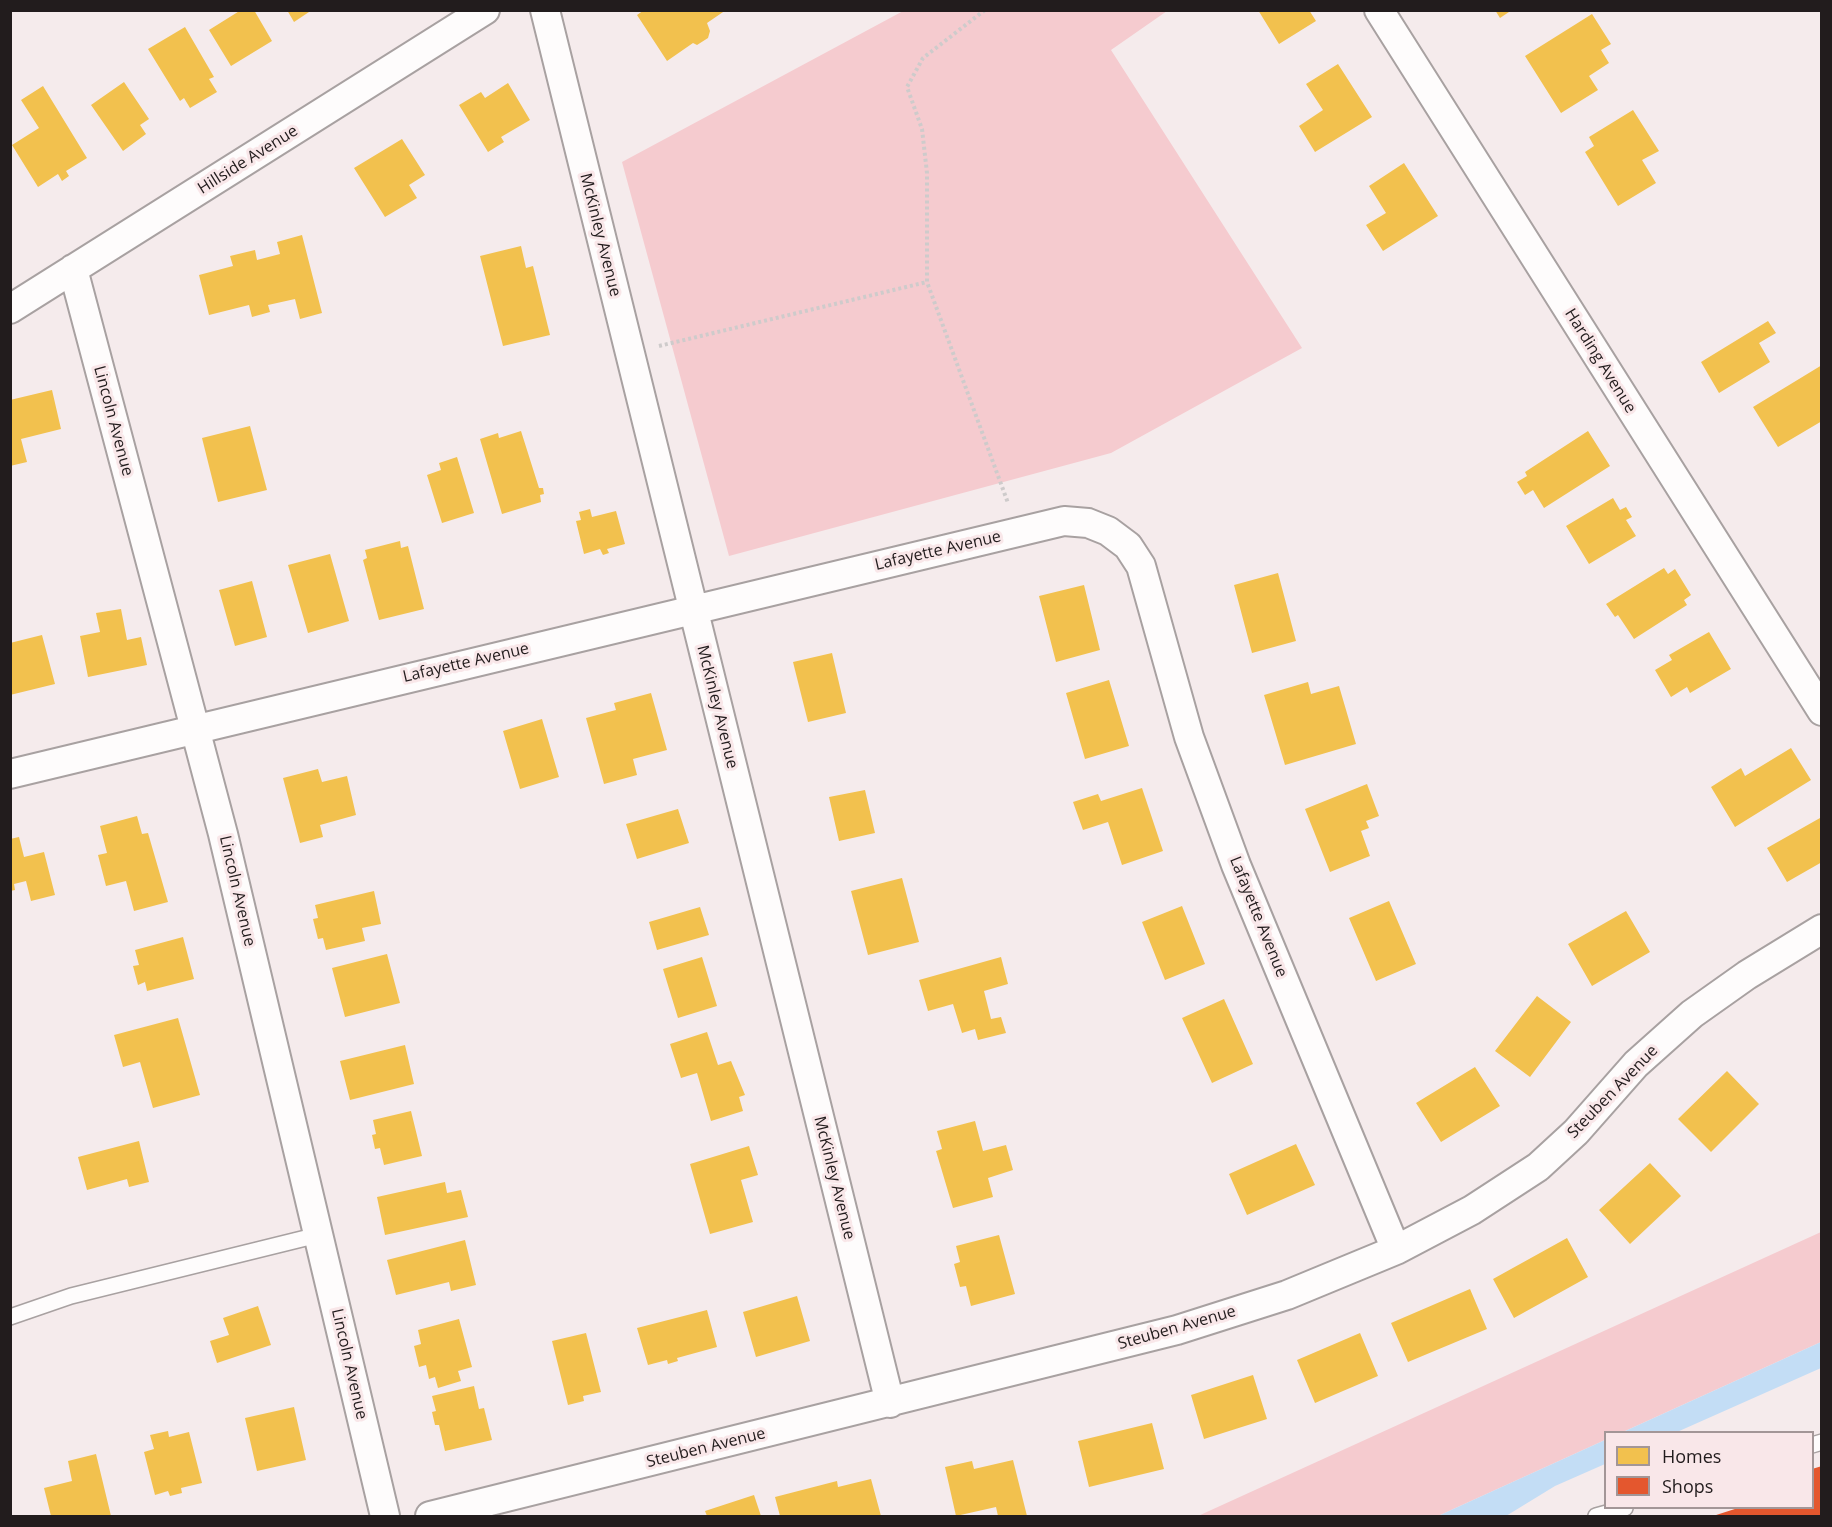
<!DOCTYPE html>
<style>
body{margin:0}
#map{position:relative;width:1832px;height:1527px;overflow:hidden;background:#f5ebec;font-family:"Open Sans",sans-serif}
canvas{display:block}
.frame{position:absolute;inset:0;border:12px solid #221c1d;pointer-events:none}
.legend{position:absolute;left:1604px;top:1431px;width:210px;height:78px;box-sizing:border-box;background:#f9e7e9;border:2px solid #a39697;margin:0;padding:8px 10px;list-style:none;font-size:18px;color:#221c1d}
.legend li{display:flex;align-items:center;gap:12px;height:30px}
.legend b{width:30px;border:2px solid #a39697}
</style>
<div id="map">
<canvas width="1832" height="1527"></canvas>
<div class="frame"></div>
<ul class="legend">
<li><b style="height:16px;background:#f2c14e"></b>Homes</li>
<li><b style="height:16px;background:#e4572e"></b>Shops</li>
</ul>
</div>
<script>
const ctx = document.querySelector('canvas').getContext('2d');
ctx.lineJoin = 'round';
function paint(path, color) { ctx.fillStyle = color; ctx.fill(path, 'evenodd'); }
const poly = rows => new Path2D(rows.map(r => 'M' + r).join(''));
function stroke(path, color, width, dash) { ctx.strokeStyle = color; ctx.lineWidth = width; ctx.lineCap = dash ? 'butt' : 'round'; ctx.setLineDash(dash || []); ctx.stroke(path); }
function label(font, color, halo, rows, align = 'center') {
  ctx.font = font + ' "Open Sans",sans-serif'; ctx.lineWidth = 6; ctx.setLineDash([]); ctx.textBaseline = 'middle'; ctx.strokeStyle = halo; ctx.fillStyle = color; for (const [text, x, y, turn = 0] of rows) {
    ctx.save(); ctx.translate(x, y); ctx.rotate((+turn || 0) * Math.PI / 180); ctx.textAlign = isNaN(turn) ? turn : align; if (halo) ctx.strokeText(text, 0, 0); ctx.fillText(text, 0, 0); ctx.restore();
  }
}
const green = poly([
 [905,10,1167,11,1111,50,1302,348,1111,453,729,556,622,162],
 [1821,1232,1821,1342,1623,1432,1606,1432,1605,1440,1438,1516,1198,1516]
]);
const water = poly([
 [1821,1342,1821,1368,1677,1432,1623,1432],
 [1605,1440,1605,1464,1555,1486,1506,1516,1438,1516]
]);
const homes = poly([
 [241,10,254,10,272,41,231,66,209,30],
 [287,10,312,10,294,22],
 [644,10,726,10,707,23,710,31,708,38,697,45,693,43,667,61,637,15],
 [1258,10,1309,10,1316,21,1279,44],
 [1495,10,1512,10,1500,18],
 [1592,14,1611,44,1601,50,1609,63,1589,76,1598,90,1561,113,1525,56],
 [185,27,214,77,209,79,217,92,190,108,184,98,180,101,148,49],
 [1338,64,1372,117,1315,152,1299,126,1323,110,1306,84],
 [124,82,149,119,140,125,146,134,123,151,91,105],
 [508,83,530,120,501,137,504,142,488,152,459,105,481,92,485,98],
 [43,86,87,158,66,171,69,176,62,181,58,174,38,187,12,145,39,128,21,100],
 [1633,110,1659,151,1642,160,1656,183,1618,206,1585,152,1594,146,1589,137],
 [402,139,425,175,409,185,417,198,385,217,354,168],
 [1404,163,1438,216,1383,251,1366,225,1386,213,1369,186],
 [302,235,322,313,300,319,295,299,268,305,270,312,252,317,249,305,209,315,199,275,233,266,230,256,255,250,257,260,280,254,277,242],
 [521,246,526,268,533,266,550,335,503,346,480,256],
 [1768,321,1776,333,1759,343,1770,362,1719,393,1701,362],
 [1822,365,1822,421,1778,447,1753,407],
 [52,390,61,429,21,439,27,462,10,466,10,400],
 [250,426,267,490,218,502,202,438],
 [521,431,539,488,543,488,544,494,540,495,541,502,502,514,480,439,498,433,499,438],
 [1588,431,1610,466,1544,508,1533,490,1525,495,1517,482,1527,476,1525,472],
 [457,457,474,513,442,523,427,475,441,470,439,463],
 [1613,498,1620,510,1626,507,1632,517,1626,520,1636,536,1589,564,1566,526],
 [590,509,592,517,616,511,625,544,607,549,609,553,603,555,600,549,584,554,576,521,581,520,579,512],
 [400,541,401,548,408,546,424,609,379,620,363,560,367,558,365,550],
 [330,554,349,621,308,633,288,565],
 [1664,568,1668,574,1675,569,1691,595,1684,600,1687,605,1634,639,1618,615,1615,617,1606,604],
 [1278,573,1296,641,1252,653,1234,585],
 [252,581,267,637,235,646,219,590],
 [1084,585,1100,650,1056,662,1039,596],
 [121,609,127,640,141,637,147,665,88,677,80,636,100,632,96,613],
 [1709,632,1731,669,1690,693,1687,687,1671,697,1655,670,1672,660,1669,655],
 [42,635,55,684,10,695,10,643],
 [832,653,846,713,808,722,793,662],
 [1109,680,1129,746,1085,759,1066,693],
 [1308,682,1311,694,1339,686,1356,744,1285,765,1264,695],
 [651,693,667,750,633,759,637,775,604,784,586,718,616,710,614,703],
 [542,719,559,777,520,789,503,731],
 [1791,748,1811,780,1735,827,1711,787,1741,768,1745,776],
 [318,769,322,782,347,776,356,815,320,825,323,837,300,843,283,778],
 [1367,784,1379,816,1366,821,1369,828,1361,831,1370,856,1330,872,1305,809],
 [1142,788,1163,851,1122,865,1108,822,1083,830,1073,802,1098,794,1101,801],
 [865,790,875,833,839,841,829,797],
 [678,809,689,843,637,859,626,824],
 [137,816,142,834,148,833,168,902,134,911,126,881,106,886,98,855,107,853,100,826],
 [1820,818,1822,862,1787,882,1767,848],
 [19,837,24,857,44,852,55,895,31,901,26,881,14,884,15,890,10,891,10,839],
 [902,878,919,942,868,955,851,891],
 [374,891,381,924,362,928,365,941,326,950,323,938,318,939,313,919,318,918,315,905],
 [1389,901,1416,964,1376,981,1349,918],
 [1182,906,1205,964,1165,980,1142,922],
 [700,907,709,935,657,950,649,922],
 [1626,911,1650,952,1592,986,1568,944],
 [183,937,194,979,147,991,145,982,138,985,133,966,139,965,135,950],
 [387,954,400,1003,345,1017,332,968],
 [702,957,717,1006,678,1018,663,969],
 [1001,957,1008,984,984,991,991,1019,1001,1017,1006,1033,978,1040,975,1029,962,1033,953,1004,928,1011,919,980],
 [1537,996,1571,1022,1530,1077,1495,1051],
 [1224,999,1253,1064,1212,1083,1182,1018],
 [178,1018,200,1095,153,1108,140,1062,123,1067,114,1035],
 [707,1032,718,1065,731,1061,745,1095,739,1097,743,1111,711,1121,697,1073,681,1078,670,1044],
 [405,1045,414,1084,350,1100,340,1061],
 [1475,1067,1500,1106,1441,1142,1416,1103],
 [1727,1071,1759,1104,1711,1152,1678,1119],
 [411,1111,422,1156,384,1165,380,1148,375,1149,372,1135,376,1134,373,1120],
 [975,1121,983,1151,1006,1145,1013,1170,988,1178,993,1197,953,1208,936,1151,942,1149,937,1131],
 [139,1141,149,1182,129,1187,127,1179,87,1190,78,1157],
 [1296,1144,1315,1185,1247,1215,1229,1174],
 [749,1146,758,1175,741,1180,753,1222,710,1234,690,1164],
 [1650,1163,1681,1196,1630,1244,1599,1210],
 [445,1182,447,1193,461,1190,468,1217,385,1235,377,1197],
 [999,1235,1015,1294,971,1306,966,1286,960,1287,954,1264,960,1262,956,1246],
 [1567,1238,1588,1277,1514,1318,1493,1279],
 [465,1240,476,1285,451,1291,449,1282,396,1295,387,1260],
 [1470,1289,1487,1329,1408,1362,1391,1323],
 [797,1296,810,1341,756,1357,743,1312],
 [258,1306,271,1345,217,1363,210,1341,229,1335,223,1318],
 [707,1310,717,1347,677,1358,678,1361,668,1364,667,1360,648,1365,637,1328],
 [459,1319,472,1367,458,1371,461,1381,438,1388,435,1377,429,1379,426,1365,419,1367,414,1346,421,1344,418,1330],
 [586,1333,601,1392,583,1396,584,1401,568,1405,552,1341],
 [1360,1333,1378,1376,1315,1403,1297,1360],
 [1253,1375,1267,1419,1204,1439,1191,1395],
 [474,1386,479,1409,484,1408,492,1440,445,1451,439,1425,435,1425,432,1412,436,1411,432,1396],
 [294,1407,306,1460,257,1471,245,1418],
 [1152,1423,1164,1469,1089,1487,1078,1441],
 [168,1431,169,1437,189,1432,202,1483,181,1488,182,1493,170,1496,168,1491,155,1495,144,1452,154,1449,150,1435],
 [96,1454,111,1516,51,1516,44,1488,72,1481,68,1461],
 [1013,1460,1027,1516,998,1516,996,1507,956,1516,945,1467,972,1461,974,1469],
 [871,1479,881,1516,780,1516,775,1497,837,1481,838,1487],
 [754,1495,761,1516,707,1516,705,1511]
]);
const shops = poly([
 [1822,1466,1822,1516,1713,1516,1738,1508,1812,1508,1812,1469]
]);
const path = poly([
 [985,10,923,58,907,87,922,129,927,173,927,282,1008,503],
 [659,346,927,282]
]);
const lane = poly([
 [10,1317,71,1296,318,1235],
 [1812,1445,1822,1442],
 [1596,1516,1625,1508]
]);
const street = poly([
 [545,10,890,1403],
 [1379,10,1822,711],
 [73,269,223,834,385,1516],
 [10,309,485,10],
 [10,774,1064,521,1088,523,1108,531,1128,546,1141,566,1189,737,1236,865,1396,1250],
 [430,1516,1177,1330,1287,1295,1396,1250,1472,1210,1538,1167,1576,1132,1636,1064,1692,1014,1747,975,1822,929]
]);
const streetNames = [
 ["Hillside Avenue",248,160,-32],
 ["McKinley Avenue",600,235,76],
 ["Harding Avenue",1600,361,58],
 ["Lincoln Avenue",113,421,75],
 ["Lafayette Avenue",938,551,-13],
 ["Lafayette Avenue",466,663,-13],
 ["McKinley Avenue",717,707,76],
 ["Lincoln Avenue",237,891,77],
 ["Lafayette Avenue",1258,917,68],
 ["Steuben Avenue",1613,1092,-46],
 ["McKinley Avenue",834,1178,76],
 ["Steuben Avenue",1177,1328,-16],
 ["Lincoln Avenue",349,1364,77],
 ["Steuben Avenue",706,1448,-14]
];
paint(green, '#f5cbcf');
paint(water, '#c3ddf5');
paint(homes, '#f2c14e');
paint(shops, '#e4572e');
stroke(lane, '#a8a1a1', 18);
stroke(street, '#a8a1a1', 32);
stroke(path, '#cecbcb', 4, [3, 3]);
stroke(lane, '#fefcfc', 15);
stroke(street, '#fefcfc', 28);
label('16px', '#221c1d', '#f9e7e9', streetNames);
</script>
